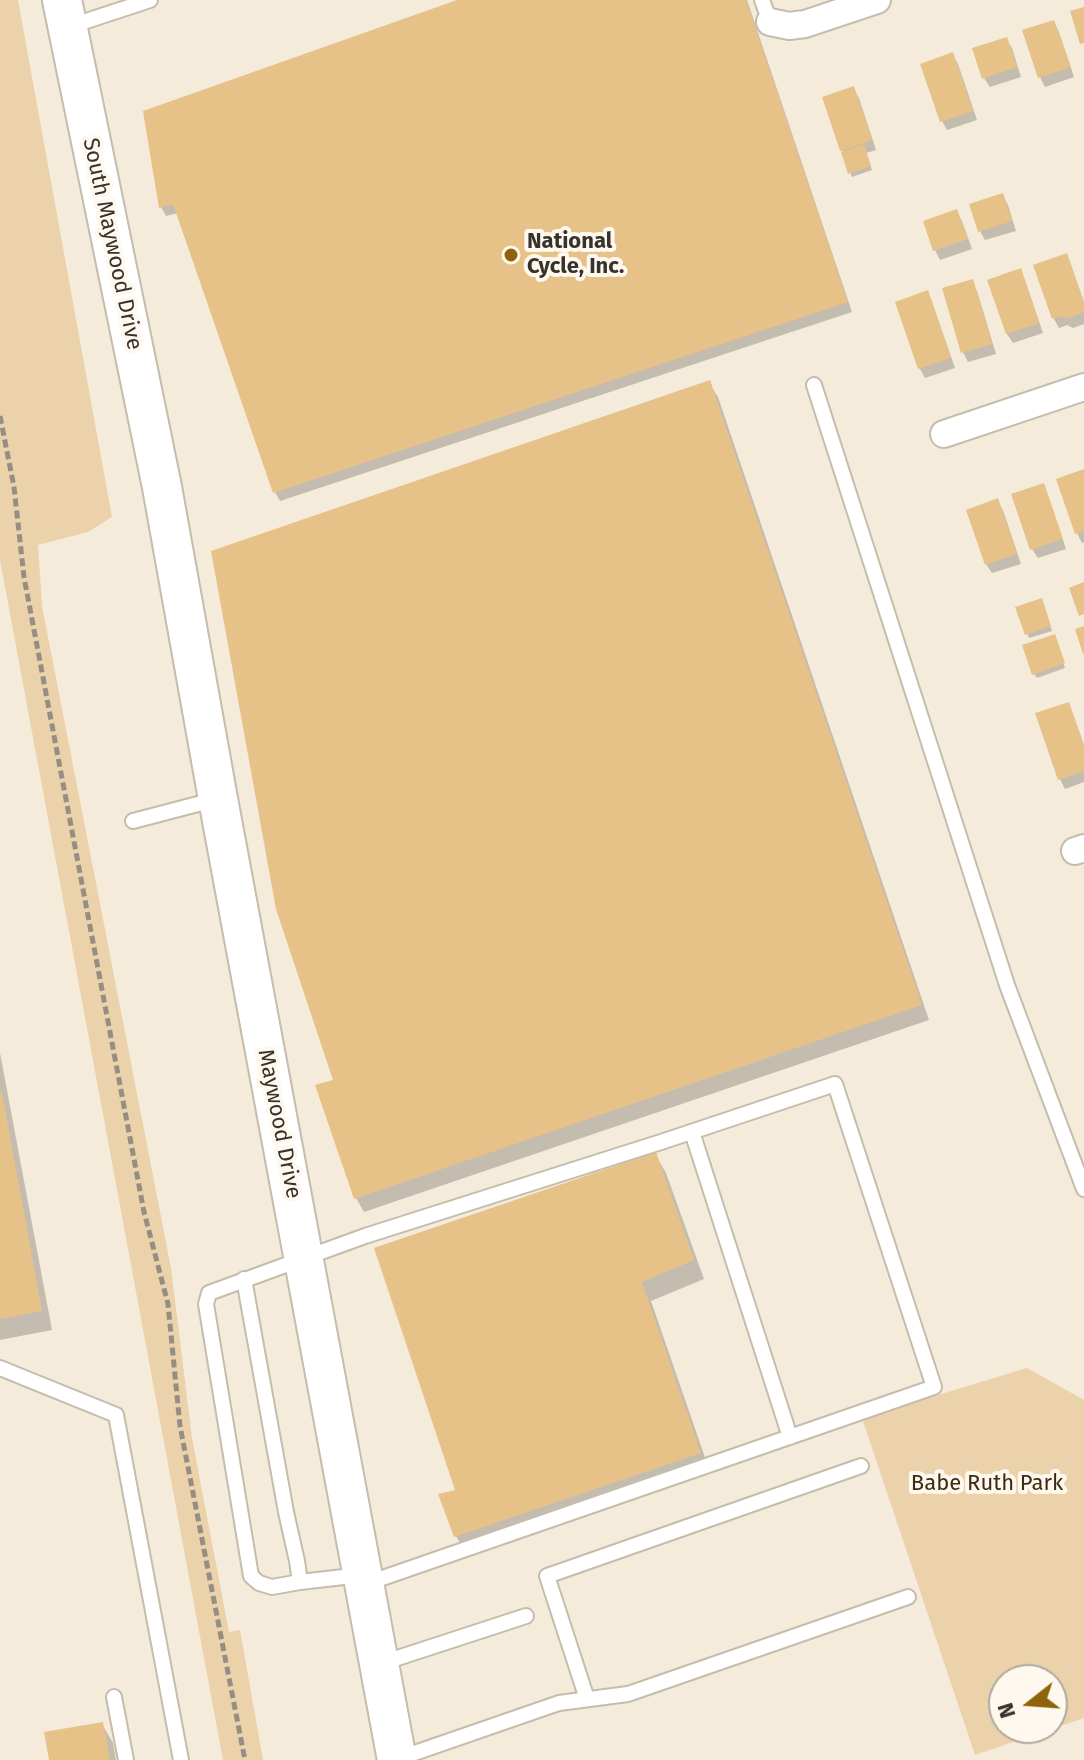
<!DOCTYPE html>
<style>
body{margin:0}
#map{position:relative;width:1084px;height:1760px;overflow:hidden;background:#f5ebdb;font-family:"Fira Sans",sans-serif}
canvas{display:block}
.north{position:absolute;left:988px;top:1664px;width:80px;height:80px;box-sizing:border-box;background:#fff8ef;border:2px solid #afa9a1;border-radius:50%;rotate:253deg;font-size:22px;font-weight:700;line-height:32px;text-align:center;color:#36322c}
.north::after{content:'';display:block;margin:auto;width:28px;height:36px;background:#8e6309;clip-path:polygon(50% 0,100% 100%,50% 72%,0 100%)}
</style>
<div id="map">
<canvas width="1084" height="1760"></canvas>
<div class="north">N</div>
</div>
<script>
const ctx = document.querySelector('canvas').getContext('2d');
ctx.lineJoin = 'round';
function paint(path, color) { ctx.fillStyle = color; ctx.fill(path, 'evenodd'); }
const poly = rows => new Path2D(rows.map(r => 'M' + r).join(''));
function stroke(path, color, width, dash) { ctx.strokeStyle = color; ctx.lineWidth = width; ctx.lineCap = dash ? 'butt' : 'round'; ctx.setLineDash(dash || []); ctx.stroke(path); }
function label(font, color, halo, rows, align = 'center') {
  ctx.font = font + ' "Fira Sans",sans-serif'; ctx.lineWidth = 8; ctx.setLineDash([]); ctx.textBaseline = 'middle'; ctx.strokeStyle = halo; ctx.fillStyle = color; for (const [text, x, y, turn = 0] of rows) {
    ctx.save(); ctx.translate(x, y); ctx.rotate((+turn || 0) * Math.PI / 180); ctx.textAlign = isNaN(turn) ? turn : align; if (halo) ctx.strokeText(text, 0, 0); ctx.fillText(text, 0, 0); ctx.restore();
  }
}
const green = poly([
 [0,0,18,0,112,517,88,532,38,545,42,606,171,1268,192,1438,229,1632,240,1630,263,1760,223,1760,0,560],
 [1027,1368,1084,1400,1084,1718,975,1755,862,1418],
 [1004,1680,1052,1680,1052,1728,1004,1728]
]);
const shadow = poly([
 [463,0,747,0,852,312,280,501,275,492,178,213,166,216,161,207],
 [1054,22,1059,32,1074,77,1045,87,1040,77],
 [1006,39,1012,48,1021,77,990,87,984,78],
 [952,55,958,64,977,120,947,130,942,121],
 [853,88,859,98,876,150,866,153,872,170,852,177,842,150],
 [1003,195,1008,205,1016,231,985,240,980,231],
 [957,212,962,221,972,249,940,260,935,250],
 [1066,256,1071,265,1084,302,1084,324,1073,328,1067,325,1059,328,1054,319,1036,266],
 [1020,271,1025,280,1043,333,1013,343,1007,334,990,281],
 [972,282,977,291,996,354,968,362,963,352],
 [927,293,932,302,955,368,925,378,920,369,897,303],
 [709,383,718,397,929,1020,364,1212,356,1198,336,1081],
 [1084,471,1084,542,1082,543,1077,533,1059,480],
 [1043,486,1048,495,1066,549,1038,558,1032,549],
 [997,501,1003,510,1021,564,992,573,986,564],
 [1043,604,1052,631,1029,638,1018,608],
 [1056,640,1065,668,1037,678,1034,674],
 [1068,704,1073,714,1084,745,1084,782,1065,789,1060,779],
 [0,1053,52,1330,0,1340],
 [655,1154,666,1173,704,1279,651,1301,710,1472,467,1555,456,1536,457,1491],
 [102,1724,113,1743,116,1760,51,1760]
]);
const building = poly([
 [457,0,746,0,848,302,273,493,173,204,159,208,143,111],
 [1084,7,1084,43,1080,44,1070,11],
 [1054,20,1071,67,1038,78,1022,30],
 [1007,37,1017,67,982,79,972,48],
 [953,52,973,111,940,122,920,64],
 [854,86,872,140,840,151,822,97],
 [864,144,871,166,848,174,841,152],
 [1003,193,1012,221,978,232,969,204],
 [957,209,968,239,933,251,923,221],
 [1067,253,1084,303,1084,310,1082,313,1066,319,1061,316,1052,319,1033,265],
 [1021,268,1039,323,1006,334,987,280],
 [973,279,992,344,961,353,942,288],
 [928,290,951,358,918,369,895,302],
 [710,380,922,1005,354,1199,315,1085,333,1080,276,909,211,551],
 [1084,469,1084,531,1075,534,1056,479],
 [1044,483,1063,539,1030,550,1011,494],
 [998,498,1017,554,985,565,966,510],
 [1084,582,1084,614,1079,616,1069,588],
 [1042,598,1051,626,1025,635,1015,607],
 [1084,626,1084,654,1083,654,1075,629],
 [1055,634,1065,663,1032,675,1022,645],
 [1069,702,1084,747,1084,771,1058,780,1035,713],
 [0,1093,2,1093,42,1311,0,1319],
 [656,1152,694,1260,642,1282,701,1453,454,1537,438,1494,455,1490,374,1248],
 [103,1722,110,1760,49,1760,44,1732]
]);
const path = poly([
 [0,416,14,487,24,577,144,1212,168,1304,180,1426,245,1760]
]);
const lane = poly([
 [762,0,770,22],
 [68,27,150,0],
 [814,385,1007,985,1084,1189],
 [133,821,217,799],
 [692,1132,790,1437],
 [244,1279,286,1512,297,1561,300,1582],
 [0,1368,116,1415,181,1760],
 [361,1575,300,1582,272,1587,259,1583,251,1576,206,1304,209,1293,365,1236,661,1142,835,1084,934,1387,365,1584],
 [379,1664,526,1616],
 [114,1697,126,1760],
 [587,1699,547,1576,861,1466],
 [397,1759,559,1703,628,1694,908,1597]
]);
const street = poly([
 [770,22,789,26,805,24,877,0],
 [944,434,1084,387],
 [1075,851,1084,848]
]);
const secondary = poly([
 [62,0,162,487,218,799,397,1760]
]);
const markers = [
 [511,255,8,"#8e6309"]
];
const poiNames = [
 ["National",527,242],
 ["Cycle, Inc.",527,267]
];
const streetNames = [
 ["South Maywood Drive",112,244,78],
 ["Maywood Drive",279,1124,79]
];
const parkNames = [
 ["Babe Ruth Park",987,1484]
];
paint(green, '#ebd2ab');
paint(shadow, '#0003');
paint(building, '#e6c188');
stroke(lane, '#c6bcad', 18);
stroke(street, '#c6bcad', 30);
stroke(secondary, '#c6bcad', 42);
stroke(path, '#948e83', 5, [8, 4]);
stroke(lane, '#fff', 14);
stroke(street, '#fff', 26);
stroke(secondary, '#fff', 38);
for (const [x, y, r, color] of markers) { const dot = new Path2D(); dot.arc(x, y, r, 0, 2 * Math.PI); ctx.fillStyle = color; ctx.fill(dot); stroke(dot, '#fff8ef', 3); }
label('bold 22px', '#36322c', '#fff8ef', poiNames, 'left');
label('22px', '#36322c', '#fff8ef', streetNames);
label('22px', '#3b2b11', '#fff8ef', parkNames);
</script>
